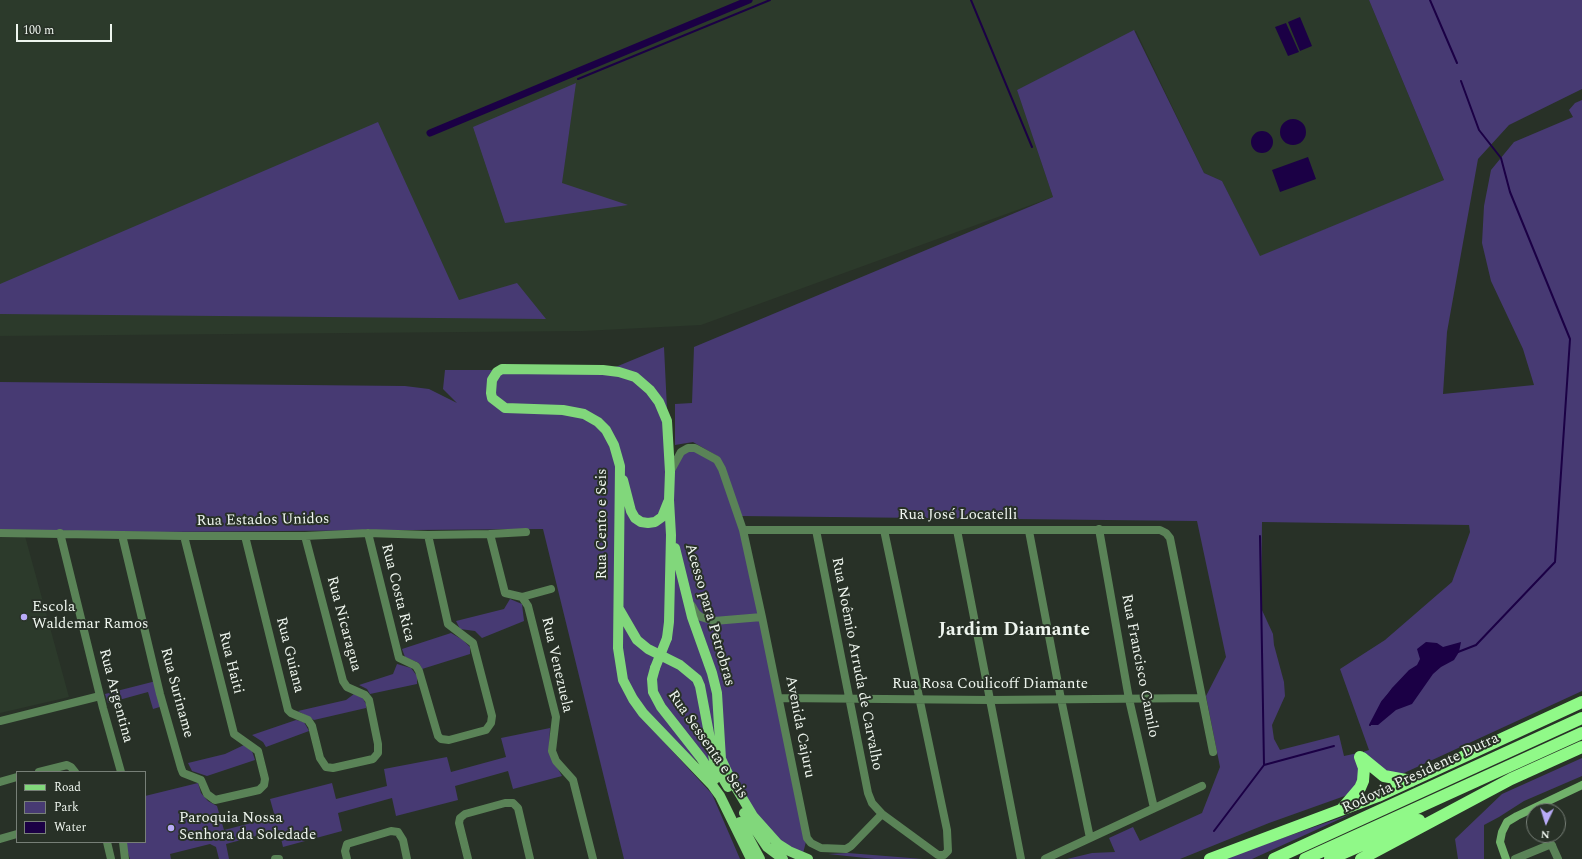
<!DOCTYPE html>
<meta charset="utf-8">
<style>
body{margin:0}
#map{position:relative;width:1582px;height:859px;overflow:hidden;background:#283127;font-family:Spectral,serif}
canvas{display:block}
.legend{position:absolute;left:16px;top:771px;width:130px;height:72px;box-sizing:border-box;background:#283127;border:1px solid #777f77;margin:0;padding:5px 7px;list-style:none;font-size:12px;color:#eef5ee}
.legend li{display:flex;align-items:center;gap:8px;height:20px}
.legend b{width:20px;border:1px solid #777f77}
.north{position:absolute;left:1526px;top:803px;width:40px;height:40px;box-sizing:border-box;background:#283127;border:1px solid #777f77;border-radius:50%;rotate:184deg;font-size:11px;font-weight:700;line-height:16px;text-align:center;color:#eef5ee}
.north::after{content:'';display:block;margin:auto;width:14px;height:18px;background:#b8abf7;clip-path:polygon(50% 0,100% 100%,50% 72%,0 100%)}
.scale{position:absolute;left:16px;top:24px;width:96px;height:18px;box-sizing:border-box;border:2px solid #eef5ee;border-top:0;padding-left:5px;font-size:12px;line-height:14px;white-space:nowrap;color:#eef5ee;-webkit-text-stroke:3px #283127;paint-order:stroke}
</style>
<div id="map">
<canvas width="1582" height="859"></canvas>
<ul class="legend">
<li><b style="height:5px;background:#81d77b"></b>Road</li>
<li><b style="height:11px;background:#473a73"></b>Park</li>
<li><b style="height:11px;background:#1b0045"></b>Water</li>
</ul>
<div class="north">N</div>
<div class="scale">100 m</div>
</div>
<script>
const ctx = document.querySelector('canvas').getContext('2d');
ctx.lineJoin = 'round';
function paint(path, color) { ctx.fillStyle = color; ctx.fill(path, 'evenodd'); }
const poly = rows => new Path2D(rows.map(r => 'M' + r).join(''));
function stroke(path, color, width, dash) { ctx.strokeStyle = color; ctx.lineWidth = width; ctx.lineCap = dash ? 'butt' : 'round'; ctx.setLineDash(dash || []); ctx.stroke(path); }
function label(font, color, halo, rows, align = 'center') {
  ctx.font = font + ' Spectral,serif'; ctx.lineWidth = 4; ctx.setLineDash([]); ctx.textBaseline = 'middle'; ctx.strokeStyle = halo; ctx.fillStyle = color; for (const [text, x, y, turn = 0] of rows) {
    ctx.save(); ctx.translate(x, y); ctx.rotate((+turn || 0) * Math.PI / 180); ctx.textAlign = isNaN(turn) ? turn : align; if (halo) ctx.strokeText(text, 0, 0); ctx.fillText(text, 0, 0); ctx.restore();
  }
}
const built = poly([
 [0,0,1369,0,1444,180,1260,257,1222,181,1204,173,1136,31,1017,90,1053,197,701,325,583,331,0,336],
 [0,536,25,536,69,697,0,713]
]);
const green = poly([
 [1369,0,1582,0,1582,89,1509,125,1478,159,1447,332,1443,394,1534,385,1523,349,1491,281,1482,243,1484,206,1491,170,1514,142,1573,117,1569,110,1575,103,1582,100,1582,691,1404,773,1394,776,1360,753,1369,750,1340,669,1385,640,1452,582,1470,532,1469,525,1262,522,1261,608,1273,634,1274,645,1284,682,1285,696,1272,725,1274,739,1280,750,1339,735,1344,756,1358,753,1361,768,1353,793,1269,823,1180,859,1067,859,1092,853,1115,852,1109,838,1133,827,1140,841,1202,813,1220,767,1206,696,1226,657,1197,521,740,516,807,838,802,857,781,846,731,779,711,772,642,718,712,794,740,859,624,859,543,529,154,532,0,530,0,382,405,386,429,389,457,403,443,389,445,370,603,370,618,366,664,347,670,471,688,448,719,457,693,442,675,445,675,404,692,403,694,347,1053,197,1017,90,1134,30,1204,173,1222,181,1260,256,1444,180],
 [576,83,562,183,628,205,505,223,473,127],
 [378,122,459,300,517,283,546,319,0,314,0,284],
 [510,599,522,604,524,621,482,638,475,631,460,629,456,621,504,609],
 [451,633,463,640,470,647,470,654,422,669,419,663,405,657,402,649],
 [397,664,411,668,417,676,417,684,370,694,367,689,359,685,393,674],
 [156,681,163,706,153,709,148,692,108,703,105,694],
 [354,694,362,697,366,704,366,708,314,720,298,711,346,700],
 [296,720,304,722,309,731,266,747,263,742,252,735],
 [550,728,549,747,551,757,562,776,513,789,508,771,455,786,458,800,396,816,392,798,338,813,342,831,283,847,279,830,226,844,229,859,219,859,216,847,210,844,170,854,171,859,130,859,127,850,127,842,145,842,145,796,198,783,201,793,208,801,217,806,224,830,275,817,270,799,332,783,336,799,387,786,384,769,447,757,451,772,506,757,501,738],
 [244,745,252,751,255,760,207,776,192,771,188,763,225,754],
 [1582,758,1582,776,1524,801,1499,817,1484,825,1484,859,1458,859,1455,839,1502,794],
 [1351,814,1252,859,1223,859],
 [848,853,923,859,875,859,828,854]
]);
const water = poly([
 [1300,17,1312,46,1300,51,1288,22],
 [1286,23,1299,52,1288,56,1275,27],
 '1280 132a13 13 0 1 1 26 0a13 13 0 1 1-26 0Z',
 '1251 142a11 11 0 1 1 22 0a11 11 0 1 1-22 0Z',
 [1308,157,1316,179,1280,192,1272,170],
 [1426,642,1437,643,1443,647,1461,642,1459,652,1454,660,1441,667,1433,674,1412,704,1396,710,1378,725,1370,725,1382,702,1392,688,1409,670,1417,665,1420,659,1417,649]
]);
const stream = poly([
 [971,0,1032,147],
 [1430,0,1457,63],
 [578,79,770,0],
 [1260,536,1264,765],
 [1458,652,1476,645,1555,562,1570,339,1510,192,1501,158,1479,130,1461,81],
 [1370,725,1382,702,1394,688],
 [1214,831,1264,765,1334,746]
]);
const canal = poly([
 [430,133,749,0]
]);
const minor = poly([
 [670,472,681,452,688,448,695,448,717,460,722,469,743,530,762,617,807,838,811,843,821,848,846,849,851,846,882,814],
 [1099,529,1129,699,1154,808],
 [743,530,1160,530,1166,533,1170,538,1213,752],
 [816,530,868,793,872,803,882,814,938,855,944,855,948,851,947,830,884,530],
 [957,530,1021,859],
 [1029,531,1061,699,1090,838],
 [0,533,184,536,305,536,368,533,428,535,490,534,526,532],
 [60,533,103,708,121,772],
 [368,533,399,658,416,666,419,671,438,736,441,739,449,740,486,730,491,723,492,716,473,643,448,624,428,535],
 [490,534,505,593,522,597,528,606,556,717,552,751,556,761,573,780,593,859],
 [122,535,160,694,181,768,183,773,201,780,207,794,215,800,259,790,264,785,265,779,258,751,234,734,184,536],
 [245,536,288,710,291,713,308,720,312,726,320,758,326,767,333,768,373,759,378,753,378,744,369,700,365,695,347,687,343,681,305,536],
 [522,597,551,589],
 [692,606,696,613,701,617,714,621,762,617],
 [779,698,990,700,1202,698],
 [0,721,100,696],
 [39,772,67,765,71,767,75,772],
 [0,782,17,777],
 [0,839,17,834],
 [107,842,111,859],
 [123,842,125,859],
 [275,859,279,859],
 [347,859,345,851,347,844,391,831,398,832,403,840,407,859],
 [468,859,459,823,460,818,465,814,505,803,513,803,518,808,530,859],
 [1045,859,1202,786],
 [1515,859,1549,845,1552,845,1553,848,1558,859]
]);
const secondary = poly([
 [1506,859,1500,842,1502,832,1507,822,1517,816,1582,785]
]);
const primary = poly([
 [623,480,631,511,635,518,641,522,648,523,655,522,662,517,668,502],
 [675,548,692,617,712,673,717,693,721,759,729,776,753,816,778,844,789,851,808,859],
 [619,609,637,640,648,649,680,665,697,679,700,686,715,765,728,787],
 [667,638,669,622,671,535,669,500,670,472,667,421,659,402,650,390,635,377,619,372,603,370,502,369,497,372,492,380,491,393,492,398,505,408,563,410,584,414,598,422,606,430,614,445,620,466,618,648,623,680,633,699,643,713,712,785,720,796,751,859],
 [655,668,652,679,653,692,661,707,701,758,715,779],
 [744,813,767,847,783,859],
 [740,822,760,859]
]);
const motorway = poly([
 [1362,758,1384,776,1411,781],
 [1343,808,1360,788,1363,781,1364,768,1360,757],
 [1210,859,1378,796,1582,702],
 [1274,859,1582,718],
 [1305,859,1582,733],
 [1330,859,1419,820],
 [1361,859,1511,779,1582,747]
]);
const primaryBridge = poly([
 [655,668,667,638]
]);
const markers = [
 [24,617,4,"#b8abf7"],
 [171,828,4,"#b8abf7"]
];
const streetNames = [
 ["Rua José Locatelli",958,516],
 ["Rua Estados Unidos",263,521,-1],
 ["Rua Cento e Seis",603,524,-90],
 ["Rua Costa Rica",397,593,76],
 ["Acesso para Petrobras",709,615,74],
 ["Rua Nicaragua",343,624,75],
 ["Rua Guiana",289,655,76],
 ["Rua Haiti",230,663,76],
 ["Rua Noêmio Arruda de Carvalho",856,664,79],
 ["Rua Venezuela",556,665,77],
 ["Rua Francisco Camilo",1139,666,79],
 ["Rua Rosa Coulicoff Diamante",990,685],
 ["Rua Suriname",176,693,75],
 ["Rua Argentina",115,696,75],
 ["Avenida Cajuru",799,727,79],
 ["Rua Sessenta e Seis",707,745,55],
 ["Rodovia Presidente Dutra",1421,774,-25]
];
const poiNames = [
 ["Escola",32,608],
 ["Waldemar Ramos",32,625],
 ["Paroquia Nossa",179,819],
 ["Senhora da Soledade",179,836]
];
const districtNames = [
 ["Jardim Diamante",1014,631]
];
paint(built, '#2c3a2b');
paint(green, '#473a73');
paint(water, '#1b0045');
stroke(stream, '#1b0045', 2);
stroke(canal, '#1b0045', 7);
stroke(minor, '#5a8357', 8);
stroke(secondary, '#71b26b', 8);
stroke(primary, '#81d77b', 10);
stroke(motorway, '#90f988', 12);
stroke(primaryBridge, '#81d77b', 10);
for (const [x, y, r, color] of markers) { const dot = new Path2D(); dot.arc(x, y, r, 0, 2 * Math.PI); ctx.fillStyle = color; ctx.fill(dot); stroke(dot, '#283127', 1.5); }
label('15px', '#eef5ee', '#283127', streetNames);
label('15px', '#eef5ee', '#283127', poiNames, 'left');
label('bold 19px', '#eef5ee', '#283127', districtNames);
</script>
